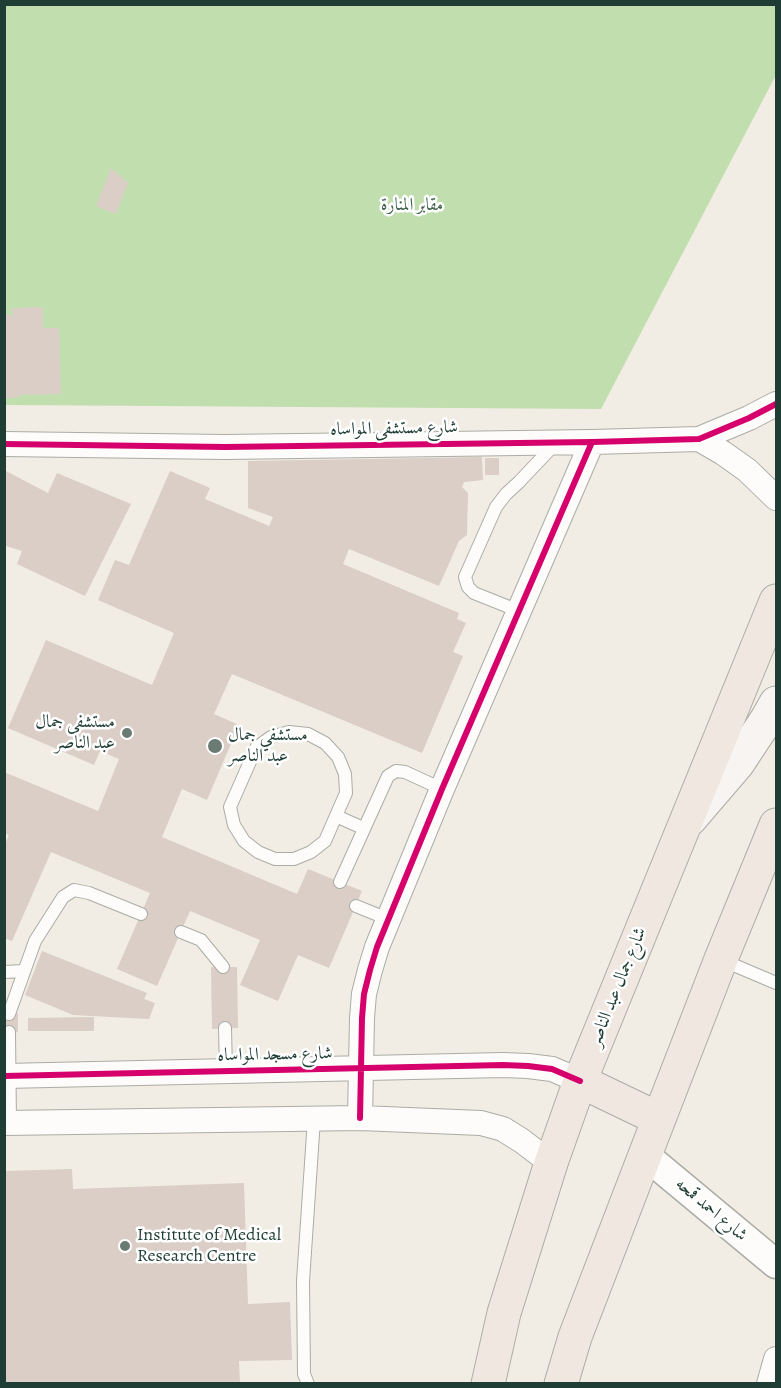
<!DOCTYPE html>
<meta charset="utf-8">
<style>
body{margin:0}
#map{position:relative;width:781px;height:1388px;overflow:hidden;background:#f2ede4;font-family:Alegreya,serif}
canvas{display:block}
.frame{position:absolute;inset:0;border:6px solid #1f3d34;pointer-events:none}
</style>
<div id="map">
<canvas width="781" height="1388"></canvas>
<div class="frame"></div>
</div>
<script>
const ctx = document.querySelector('canvas').getContext('2d');
ctx.lineJoin = 'round';
function paint(path, color) { ctx.fillStyle = color; ctx.fill(path, 'evenodd'); }
const poly = rows => new Path2D(rows.map(r => 'M' + r).join(''));
function stroke(path, color, width, dash) { ctx.strokeStyle = color; ctx.lineWidth = width; ctx.lineCap = dash ? 'butt' : 'round'; ctx.setLineDash(dash || []); ctx.stroke(path); }
function label(font, color, halo, rows, align = 'center') {
  ctx.font = font + ' Alegreya,Amiri,serif'; ctx.lineWidth = 5; ctx.setLineDash([]); ctx.textBaseline = 'middle'; ctx.strokeStyle = halo; ctx.fillStyle = color; for (const [text, x, y, turn = 0] of rows) {
    ctx.save(); ctx.translate(x, y); ctx.rotate((+turn || 0) * Math.PI / 180); ctx.textAlign = isNaN(turn) ? turn : align; if (halo) ctx.strokeText(text, 0, 0); ctx.fillText(text, 0, 0); ctx.restore();
  }
}
const green = poly([
 [5,5,776,5,776,75,601,409,5,405]
]);
const building = poly([
 [111,168,128,183,116,214,96,206],
 [43,307,43,328,59,328,61,394,18,395,18,398,4,398,4,315,13,315,12,308],
 [482,457,483,480,464,482,462,487,468,493,467,535,459,541,439,586,349,549,343,564,459,613,457,619,466,623,453,652,463,656,422,753,232,674,214,714,239,725,207,800,182,789,162,837,297,894,308,869,362,891,329,968,298,955,278,1001,240,985,260,940,190,911,157,986,117,969,150,893,51,852,12,941,4,938,4,846,9,835,4,833,4,772,98,811,119,759,100,751,94,765,8,728,46,640,152,685,174,633,98,600,115,560,129,565,170,471,210,488,205,499,269,526,273,517,248,508,248,461],
 [485,458,499,458,499,475,485,475],
 [4,470,48,493,57,473,131,504,85,596,17,564,22,551,6,546,4,550],
 [42,951,147,993,144,999,155,1003,149,1019,73,1015,25,995],
 [211,967,237,967,238,1028,212,1029],
 [18,1013,18,1032,4,1032,4,1014],
 [94,1017,94,1031,28,1031,28,1018],
 [72,1169,73,1189,244,1183,248,1304,290,1302,292,1360,239,1361,240,1384,4,1384,4,1171]
]);
const service = poly([
 [519,611,474,593,468,587,465,577,496,507,506,494,519,482,555,444],
 [289,732,308,734,325,743,338,757,345,774,346,793,325,841,311,852,294,859,275,859,258,852,244,841,234,825,230,807,256,748,271,737,289,732],
 [336,816,363,828],
 [340,882,388,776,396,771,405,772,442,789],
 [356,906,388,919],
 [181,932,201,940,223,967],
 [722,960,776,983],
 [4,972,24,971],
 [9,1014,35,941,63,897,74,890,89,893,141,914],
 [225,1028,226,1071],
 [9,1032,10,1123],
 [308,1384,304,1374,303,1281,314,1119]
]);
const minor = poly([
 [699,439,723,453,747,470,776,498],
 [4,444,225,447,592,442,699,439,749,418,776,404],
 [4,1076,503,1065,528,1066,552,1069,580,1081],
 [360,1118,362,1018,364,994,370,970,377,947,442,789,592,442],
 [4,1123,360,1118,481,1123,503,1129,522,1141,551,1163],
 [769,1384,776,1359]
]);
const tertiary = poly([
 [645,1155,776,1264]
]);
const secondary = poly([
 [690,819,738,763,767,719,776,703]
]);
const primary = poly([
 [580,1081,659,1119],
 [488,1384,504,1313,551,1163,580,1081,776,601],
 [561,1384,575,1337,645,1155,721,959,776,825]
]);
const cycleway = poly([
 [4,444,225,447,592,442,699,439,749,418,776,404],
 [4,1076,503,1065,528,1066,552,1069,580,1081],
 [360,1118,362,1018,364,994,370,970,377,947,442,789,592,442]
]);
const markers = [
 [127,733,6,"#697b72"],
 [215,746,8,"#697b72"],
 [125,1246,6,"#697b72"]
];
const parkNames = [
 ["مقابر المنارة",412,206]
];
const streetNames = [
 ["شارع مستشفى المواساه",394,429,-1],
 ["شارع جمال عبد الناصر",618,987,-68],
 ["شارع مسجد المواساه",275,1055,-1],
 ["شارع احمد قمحه",711,1210,40]
];
const poiNames = [
 ["مستشفى جمال",115,723,"right"],
 ["عبد الناصر",115,744,"right"],
 ["مستشفي جمال",228,736],
 ["عبد الناصر",228,757],
 ["Institute of Medical",137,1236],
 ["Research Centre",137,1257]
];
paint(green, '#c1deaf');
paint(building, '#dacec6');
stroke(service, '#aaaca5', 14);
stroke(minor, '#aaaca5', 26);
stroke(tertiary, '#aaaca5', 31);
stroke(secondary, '#aaaca5', 35);
stroke(primary, '#aaaca5', 35);
stroke(service, '#fdfcfb', 12);
stroke(minor, '#fdfcfb', 24);
stroke(tertiary, '#fdfcfb', 28);
stroke(secondary, '#f7f4f1', 33);
stroke(primary, '#efe7e0', 33);
stroke(cycleway, '#d6006c', 6);
for (const [x, y, r, color] of markers) { const dot = new Path2D(); dot.arc(x, y, r, 0, 2 * Math.PI); ctx.fillStyle = color; ctx.fill(dot); stroke(dot, '#fff', 2); }
label('18px', '#3e6248', '#fff', parkNames);
label('18px', '#1f3d34', '#fff', streetNames);
label('18px', '#1f3d34', '#fff', poiNames, 'left');
</script>
